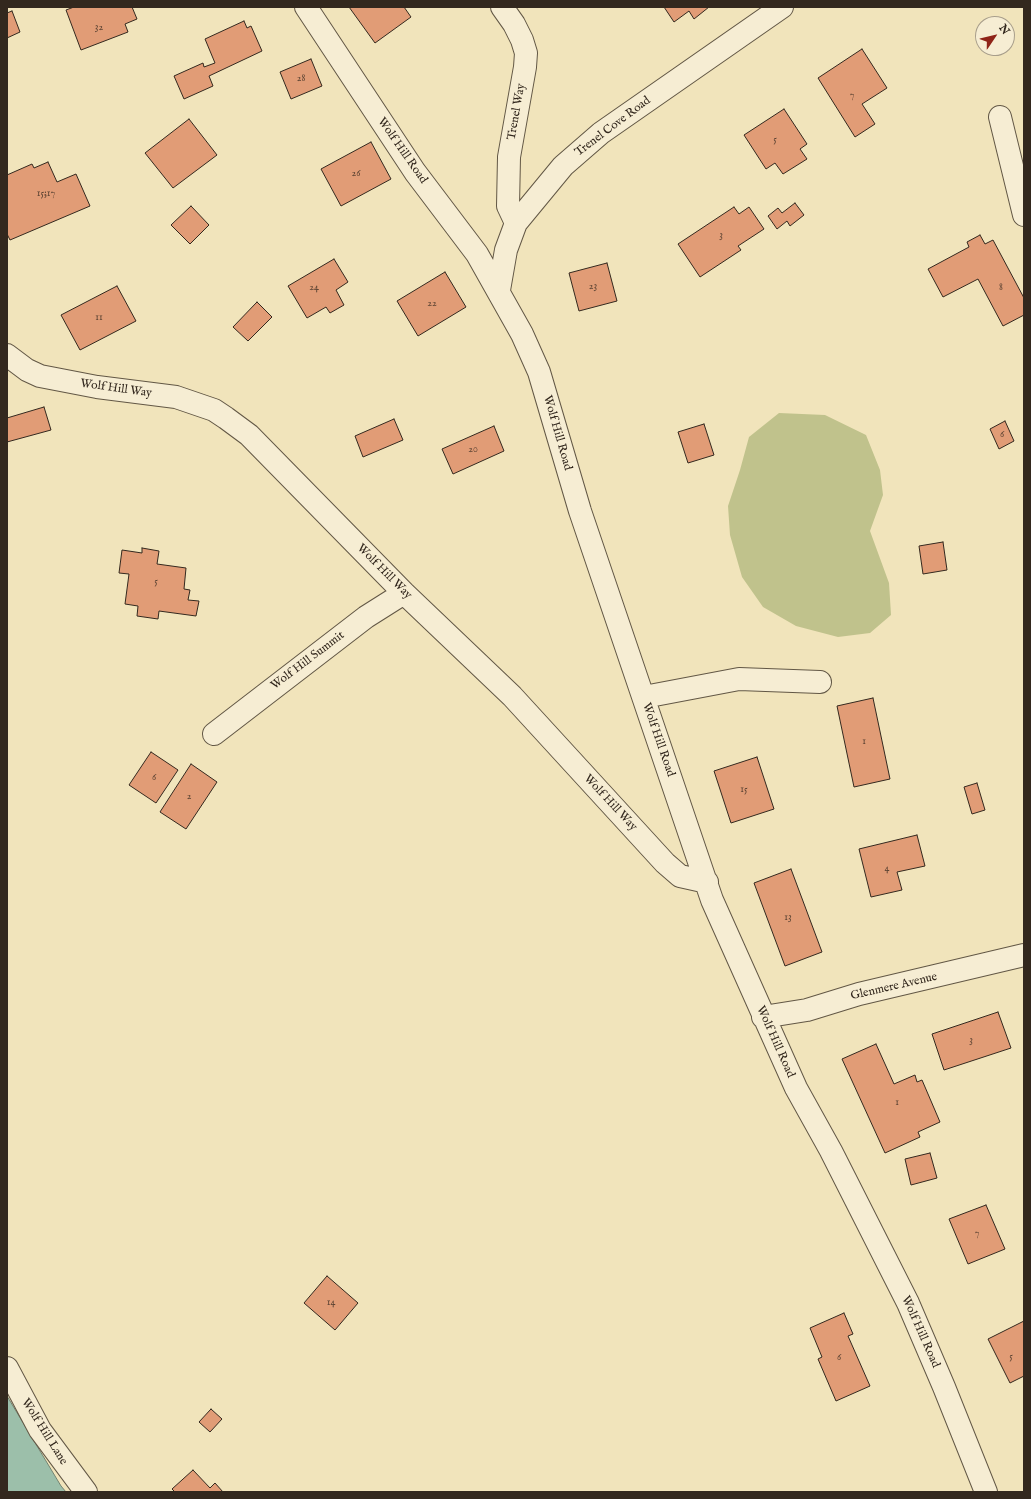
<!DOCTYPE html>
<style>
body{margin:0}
#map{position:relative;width:1031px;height:1499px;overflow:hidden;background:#f1e4bb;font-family:"IM FELL English",serif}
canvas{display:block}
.frame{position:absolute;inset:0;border:8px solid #33281e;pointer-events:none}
.north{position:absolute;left:975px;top:16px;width:40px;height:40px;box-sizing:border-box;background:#f6edd3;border:1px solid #a89e8b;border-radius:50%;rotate:55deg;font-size:11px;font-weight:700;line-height:16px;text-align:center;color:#33281e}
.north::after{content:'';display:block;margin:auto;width:14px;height:18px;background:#8f2418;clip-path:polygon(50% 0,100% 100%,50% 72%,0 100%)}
</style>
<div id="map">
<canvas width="1031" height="1499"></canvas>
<div class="frame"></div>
<div class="north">N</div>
</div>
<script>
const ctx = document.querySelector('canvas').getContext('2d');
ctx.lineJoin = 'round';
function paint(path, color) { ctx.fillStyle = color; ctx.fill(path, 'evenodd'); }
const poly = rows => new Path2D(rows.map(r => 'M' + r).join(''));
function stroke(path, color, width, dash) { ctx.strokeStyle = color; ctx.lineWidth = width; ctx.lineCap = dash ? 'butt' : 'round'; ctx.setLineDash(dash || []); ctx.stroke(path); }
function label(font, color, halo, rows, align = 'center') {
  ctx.font = font + ' "IM FELL English",serif'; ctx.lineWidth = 3.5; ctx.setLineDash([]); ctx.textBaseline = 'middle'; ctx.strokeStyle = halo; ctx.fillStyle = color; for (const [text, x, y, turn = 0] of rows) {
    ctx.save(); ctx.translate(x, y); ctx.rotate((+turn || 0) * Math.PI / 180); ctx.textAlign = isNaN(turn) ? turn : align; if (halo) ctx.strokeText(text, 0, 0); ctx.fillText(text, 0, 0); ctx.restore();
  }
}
const green = poly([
 [779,413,825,415,866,435,880,470,883,495,870,531,889,583,891,615,870,633,838,637,796,626,763,607,742,577,730,535,728,506,740,470,749,437]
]);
const water = poly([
 [7,1396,61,1486,66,1492,7,1492,7,1396]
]);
const building = poly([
 [74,7,132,7,137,19,125,24,128,32,81,50,66,10,74,7],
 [349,7,404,7,411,17,375,43,349,7],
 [664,7,709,7,694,19,689,11,674,22,664,7],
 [12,11,20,32,7,38,7,13,12,11],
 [244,21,247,28,251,26,262,51,209,76,213,86,184,99,174,76,203,63,204,67,215,63,205,39,244,21],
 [862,49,887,88,862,104,875,124,855,137,818,78,862,49],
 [311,59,322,86,291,99,280,72,311,59],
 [784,109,807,144,800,149,807,159,783,174,775,163,766,169,744,135,784,109],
 [189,119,217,155,173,188,145,153,189,119],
 [371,142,391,179,341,206,321,169,371,142],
 [48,162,57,182,76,174,90,206,10,240,7,234,7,175,32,164,34,168,48,162],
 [795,203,804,215,790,226,787,221,777,229,768,216,778,208,782,213,795,203],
 [191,206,209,225,190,244,171,225,191,206],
 [734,207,739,214,749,207,764,229,738,246,741,250,700,277,678,244,734,207],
 [980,235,985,244,993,240,1024,298,1024,315,1003,326,978,279,943,297,928,269,969,247,967,242,980,235],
 [334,259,348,282,336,290,344,305,330,313,326,307,307,318,288,286,334,259],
 [607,263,617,301,579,311,569,273,607,263],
 [445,272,466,307,418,336,397,301,445,272],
 [117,286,136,321,80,350,61,315,117,286],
 [257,302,272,317,248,341,233,327,257,302],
 [44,407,51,430,7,442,7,418,44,407],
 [394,419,403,440,363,457,355,436,394,419],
 [1005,421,1014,441,999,449,990,429,1005,421],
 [704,424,714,455,688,463,678,432,704,424],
 [494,426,504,451,453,474,442,449,494,426],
 [943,542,947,570,923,574,919,546,943,542],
 [142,548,159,551,157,564,186,568,184,589,190,590,188,600,199,601,196,616,159,611,158,619,137,616,138,606,125,604,129,574,119,573,122,550,142,553,142,548],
 [873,698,890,779,854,787,837,706,873,698],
 [151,752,178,770,156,803,129,785,151,752],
 [757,757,774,809,731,823,714,771,757,757],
 [191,764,217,782,186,829,160,812,191,764],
 [977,783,985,810,972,814,964,787,977,783],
 [917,835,925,866,897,872,902,890,871,897,859,849,917,835],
 [791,869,822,952,785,966,754,883,791,869],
 [998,1012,1011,1048,944,1070,932,1034,998,1012],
 [876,1044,894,1084,915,1075,917,1082,922,1080,940,1122,918,1132,920,1137,885,1153,842,1059,876,1044],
 [930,1153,937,1178,911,1185,905,1159,930,1153],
 [986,1205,1005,1249,968,1264,949,1219,986,1205],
 [327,1276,358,1303,335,1330,304,1303,327,1276],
 [844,1313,853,1334,848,1336,870,1386,836,1401,818,1359,822,1357,810,1328,844,1313],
 [1024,1321,1024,1376,1010,1383,988,1339,1024,1321],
 [211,1409,222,1419,210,1432,199,1422,211,1409],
 [193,1470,210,1488,215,1483,223,1492,175,1492,172,1489,193,1470]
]);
const street = poly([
 [306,7,415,172,477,254,522,334,539,372,580,511,712,900,796,1088,831,1151,908,1303,944,1387,986,1492],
 [502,7,514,24,522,40,526,53,525,67,509,157,508,206,516,223],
 [1000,117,1024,215],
 [499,290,506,250,516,223,563,166,601,133,782,7],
 [7,355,27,370,40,376,97,387,176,397,214,410,226,418,249,435,404,593,512,696,665,863,680,876,707,882],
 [644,697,739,679,820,682],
 [214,734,366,617,404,593],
 [763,1017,807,1010,859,994,1024,955],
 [7,1368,40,1430,86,1492]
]);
const numberNames = [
 ["32",99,28],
 ["28",301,79],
 ["7",852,96],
 ["5",775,140],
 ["26",356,174],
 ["15;17",46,194],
 ["3",721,236],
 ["23",593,287],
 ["24",314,288],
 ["8",1001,288],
 ["22",432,304],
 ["11",99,318],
 ["6",1002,435],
 ["20",473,450],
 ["5",156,582],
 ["1",864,742],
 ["6",154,778],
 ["15",744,790],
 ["2",189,797],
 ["4",887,869],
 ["13",788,918],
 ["3",971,1041],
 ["1",897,1103],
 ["7",977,1234],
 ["14",331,1303],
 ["5",1011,1357],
 ["6",839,1358]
];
const streetNames = [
 ["Trenel Way",517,112,-80],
 ["Trenel Cove Road",613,127,-37],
 ["Wolf Hill Road",402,151,55],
 ["Wolf Hill Way",116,389,8],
 ["Wolf Hill Road",557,433,74],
 ["Wolf Hill Way",384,572,45],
 ["Wolf Hill Summit",308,661,-37],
 ["Wolf Hill Road",658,740,71],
 ["Wolf Hill Way",610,803,47],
 ["Glenmere Avenue",894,987,-13],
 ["Wolf Hill Road",775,1042,66],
 ["Wolf Hill Road",920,1332,66],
 ["Wolf Hill Lane",44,1432,58]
];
paint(green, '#c0c28c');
paint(water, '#9cbfaa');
stroke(water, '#728372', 1);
paint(building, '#e19c76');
stroke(building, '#33281e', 1);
stroke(street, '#625745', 24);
stroke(street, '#f6edd3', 22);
label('10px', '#5e4534', null, numberNames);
label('12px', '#33281e', '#f6edd3', streetNames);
</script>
